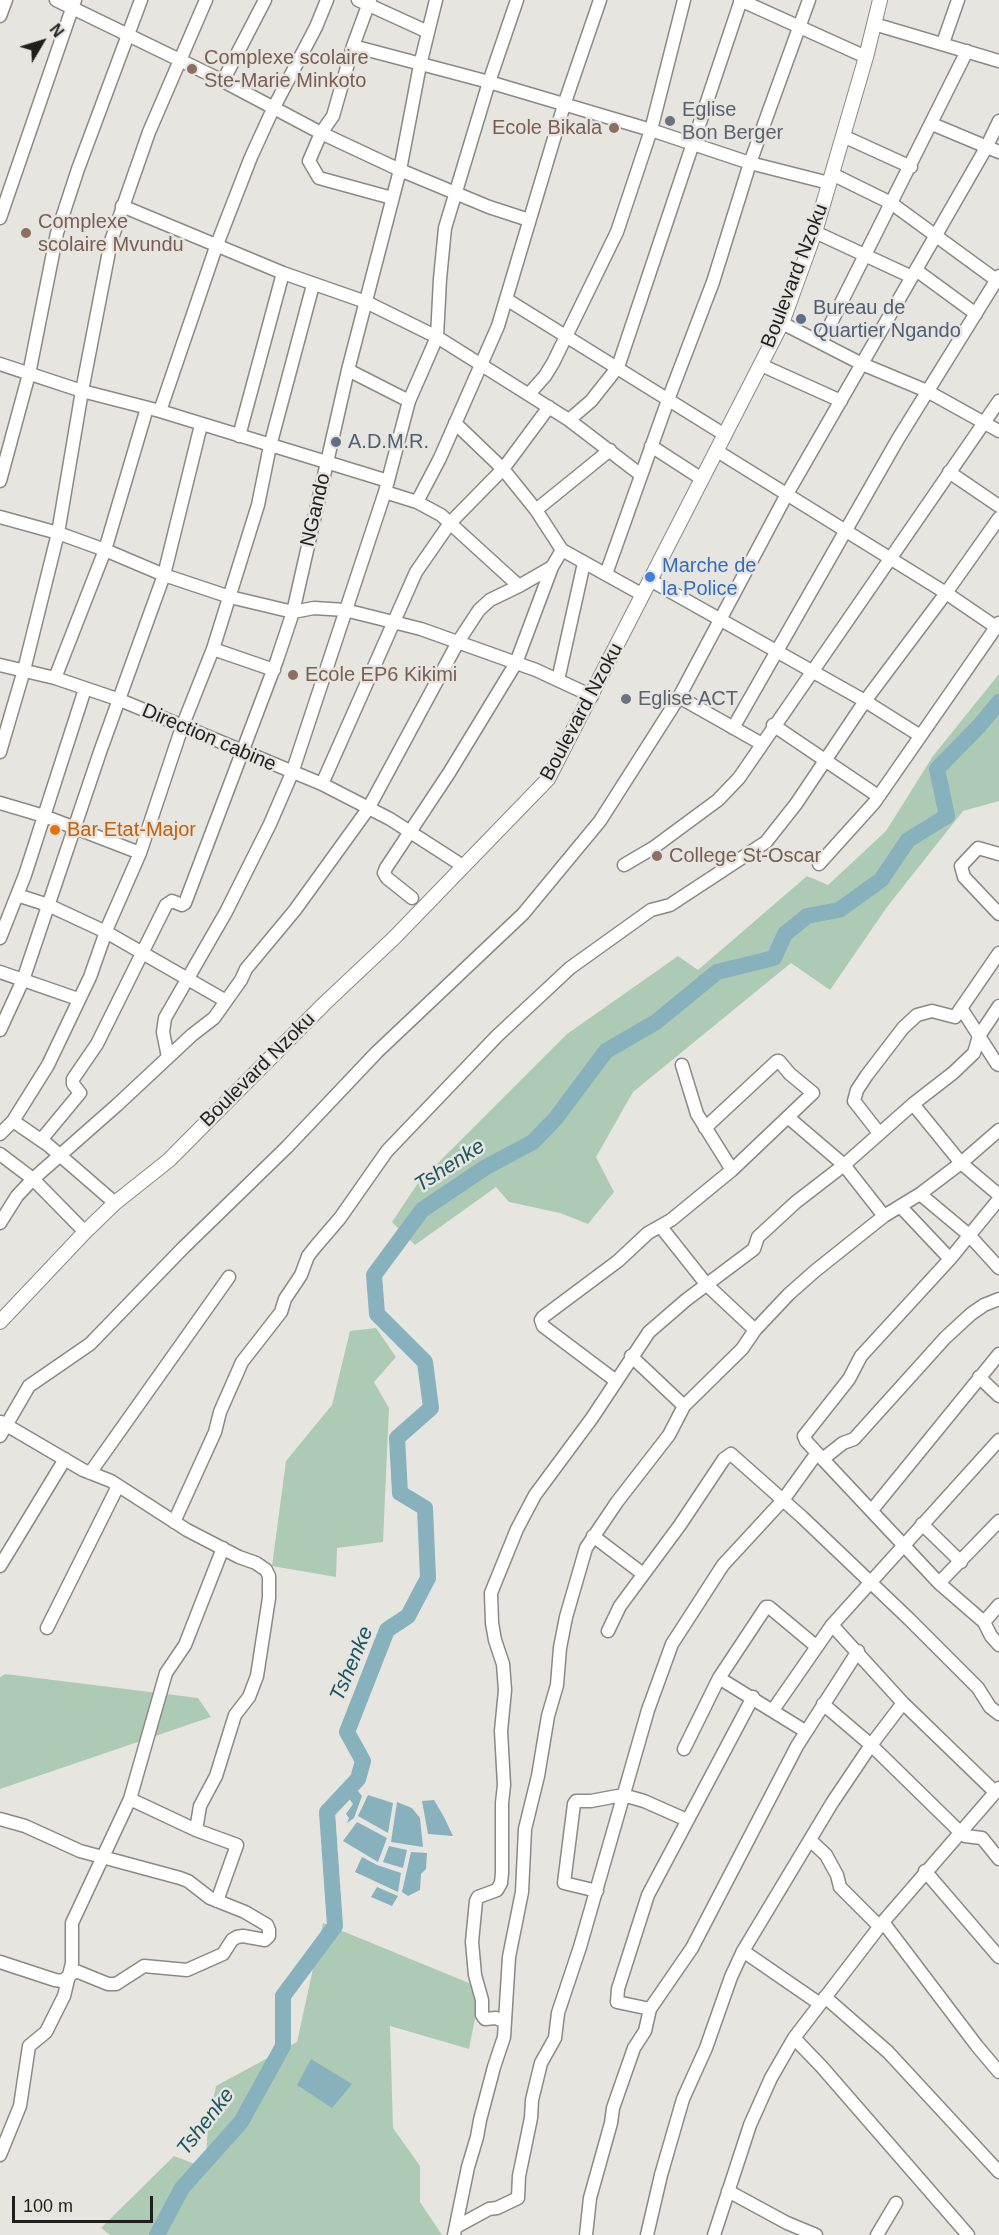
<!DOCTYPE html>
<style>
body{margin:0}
#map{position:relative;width:999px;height:2235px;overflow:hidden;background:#e7e5e0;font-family:Helvetica,sans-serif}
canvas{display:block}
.north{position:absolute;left:12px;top:12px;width:60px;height:60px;-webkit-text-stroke:4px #e7e5e0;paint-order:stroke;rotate:52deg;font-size:16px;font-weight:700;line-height:24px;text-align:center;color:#1f1f1d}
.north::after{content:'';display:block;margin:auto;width:21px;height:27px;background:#1f1f1d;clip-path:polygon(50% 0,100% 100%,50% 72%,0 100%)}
.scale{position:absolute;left:12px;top:2196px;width:141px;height:27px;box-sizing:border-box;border:3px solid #1f1f1d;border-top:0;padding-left:8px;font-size:18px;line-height:21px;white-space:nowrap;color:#1f1f1d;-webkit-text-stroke:4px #e7e5e0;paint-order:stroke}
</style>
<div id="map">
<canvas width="999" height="2235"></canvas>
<div class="north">N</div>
<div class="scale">100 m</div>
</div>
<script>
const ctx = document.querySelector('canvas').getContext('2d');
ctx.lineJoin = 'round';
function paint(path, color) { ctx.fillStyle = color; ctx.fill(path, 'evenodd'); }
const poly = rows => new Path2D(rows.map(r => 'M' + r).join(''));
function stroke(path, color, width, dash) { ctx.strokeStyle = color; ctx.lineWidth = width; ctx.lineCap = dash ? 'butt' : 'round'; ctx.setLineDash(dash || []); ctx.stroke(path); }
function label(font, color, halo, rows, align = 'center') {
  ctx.font = font + ' Helvetica,sans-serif'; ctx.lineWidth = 5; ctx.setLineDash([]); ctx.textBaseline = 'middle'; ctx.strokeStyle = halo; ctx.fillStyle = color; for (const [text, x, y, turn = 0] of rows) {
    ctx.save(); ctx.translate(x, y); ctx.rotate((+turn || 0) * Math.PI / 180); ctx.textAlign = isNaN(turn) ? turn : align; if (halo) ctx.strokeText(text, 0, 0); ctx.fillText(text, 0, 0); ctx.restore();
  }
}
const green = poly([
 [999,674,999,801,963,811,887,907,830,990,791,963,633,1092,596,1157,614,1192,588,1224,560,1213,509,1202,496,1187,415,1245,392,1222,418,1183,567,1034,678,956,698,970,807,876,828,885,886,831,933,756],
 [376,1328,396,1357,374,1382,389,1408,383,1542,337,1548,336,1577,272,1566,286,1461,332,1405,350,1331],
 [5,1674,198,1698,211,1717,0,1789,0,1677],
 [323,1923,481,1988,469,2049,390,2026,393,2128,420,2166,420,2202,442,2235,110,2235,101,2228,174,2156,205,2168,208,2127,216,2086,297,2042]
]);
const water = poly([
 [357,1790,362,1796,354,1818,347,1823,349,1818,346,1814,353,1804,348,1797],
 [368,1795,393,1803,388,1833,358,1816],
 [434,1800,444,1817,453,1836,428,1834,422,1801],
 [397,1802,412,1808,420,1818,423,1847,391,1842],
 [357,1822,387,1838,378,1862,343,1841],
 [389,1846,407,1850,403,1868,383,1862],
 [411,1852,427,1853,426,1869,421,1874,420,1890,408,1896,402,1892],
 [362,1857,377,1865,401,1873,398,1892,355,1872],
 [377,1887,398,1896,392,1906,371,1897],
 [311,2059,352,2084,332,2108,297,2085]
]);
const river = poly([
 [157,2235,182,2188,241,2122,283,2046,283,1996,335,1926,327,1812,358,1779,363,1761,347,1732,387,1630,408,1616,428,1578,425,1508,400,1493,397,1438,431,1408,425,1362,377,1314,374,1275,422,1210,486,1167,533,1142,556,1118,606,1051,656,1022,717,972,774,958,785,934,807,916,839,910,881,880,908,840,947,816,937,769,980,725,999,702]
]);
const minor = poly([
 [56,0,223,81,321,133,400,170,489,207,529,220],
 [358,0,428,32],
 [370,0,353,46,333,116,321,133,309,161,319,178,392,198],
 [740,0,866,57],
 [0,16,6,0],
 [874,24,999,61],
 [943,43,958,0],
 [353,46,489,82,651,130,750,163,829,183],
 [223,81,265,0],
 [932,124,999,152],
 [843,136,911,167],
 [832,174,891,203,999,282],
 [122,206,283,273,366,302,437,337,569,420,641,475],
 [0,218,75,0],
 [815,232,912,277],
 [916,270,976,314],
 [506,299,725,435],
 [782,323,862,364,927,391,999,431],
 [821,343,967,51],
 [0,364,82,391,160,411,388,481],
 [761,365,841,401],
 [348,370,409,401],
 [529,394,545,376,553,363,617,232,651,130,684,0],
 [160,411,216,247,251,157,273,109,316,27,327,0],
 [569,420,591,401,618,367,741,0],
 [455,423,503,469,536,510,562,550,643,595],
 [239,436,283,273],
 [651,446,702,479],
 [717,451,946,593,996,627],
 [949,472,999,506],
 [0,481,29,374,57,233,78,169,141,0],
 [385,492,417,502,441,515,519,586],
 [417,502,440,458,498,326,564,105,600,0],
 [536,510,610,450],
 [0,517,58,533,105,550,164,575,230,597,293,612,314,608,345,610,421,629,536,670,592,696],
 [606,574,668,400,713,282,750,163,809,0],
 [650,580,865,701,919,735],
 [213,649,274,670],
 [0,665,55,678,120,700,322,784,390,819,463,866],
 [55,678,105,550,147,408],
 [558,680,584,563],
 [679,697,762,744],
 [773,725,878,796],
 [733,728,898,439,999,276],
 [0,752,24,670,58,533,82,391,111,241,149,132,206,0],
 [322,784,416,572,450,523,503,469,549,407],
 [0,803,44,816,140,853],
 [999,854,978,848,961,866,964,877,999,914],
 [819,864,874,803,999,623],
 [624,865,653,848,718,800,739,778,999,401],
 [17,895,48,905,106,932,226,1001],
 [412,898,387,878,384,873,386,868,449,773,516,663,552,567,562,550],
 [0,938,25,875,85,689],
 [0,972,78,999],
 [961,1008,997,1064,999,1065],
 [0,1030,23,980,100,752,164,575,201,425],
 [168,1057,163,1032,165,1018,226,912,270,824,292,773,385,492,409,401,437,337,440,279,445,228,489,82,517,0],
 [682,1065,697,1114,732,1170],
 [913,1104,961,1163,999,1195],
 [789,1118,844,1165,884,1216],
 [13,1121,48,1145,115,1203],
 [879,1133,854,1101,857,1090,867,1075,903,1028,917,1015,932,1011,955,1017,999,953],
 [0,1134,13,1121,48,1065,90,977,108,926,140,853,182,727,213,649,258,505,270,446,313,285],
 [41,1140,80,1093,73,1084,73,1079,97,1044,166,905,172,901,182,905,185,903,277,660,293,612,348,370,400,170,420,65,436,0],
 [0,1154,33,1179,85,1232],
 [920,1194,969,1235,999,1268],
 [900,1206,950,1259],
 [0,1223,17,1196,33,1179,117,1105,192,1035,214,1018,241,980,246,969,295,910,368,809,458,642,479,610,490,600,519,586,552,567],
 [661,1227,707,1285,755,1330],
 [631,1356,684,1406],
 [979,1377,999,1396],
 [616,1381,543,1326,541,1320,543,1317,618,1261,648,1233,671,1220,732,1170,813,1093,790,1074,779,1061,777,1061,705,1128],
 [1,1422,83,1470,111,1481,187,1530,239,1557,256,1563,266,1570,269,1576,269,1598,257,1676,249,1697,235,1715,216,1776,200,1806,196,1830],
 [0,1436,29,1386,90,1344,183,1248,287,1147,377,1052,523,914,600,821,679,697,787,494,986,148,999,121],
 [817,1453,806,1441,804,1436,849,1379,861,1356,950,1259,999,1199],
 [824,1458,843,1443,854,1439,945,1338,971,1314,984,1305,999,1299],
 [90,1473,229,1277],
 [872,1510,999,1354],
 [174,1522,215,1432,220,1412,242,1362,281,1312,285,1299,301,1275,308,1256,316,1246,340,1218,387,1151,497,1036,570,968,651,910,670,905,766,842,796,804,865,701,946,593,999,518],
 [922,1524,961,1562],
 [593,1536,643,1574],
 [0,1566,65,1459],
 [939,1583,999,1521],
 [984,1622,999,1605],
 [832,1625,903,1703,995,1792],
 [47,1628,118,1486],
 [608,1631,620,1606,680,1525,724,1459,731,1454,802,1517,909,1619,978,1688,990,1707,999,1714],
 [753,1697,648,1895,618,1989,617,2002,650,2009,692,1948,797,1746,858,1651],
 [823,1704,871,1745,961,1833,965,1836,982,1838,999,1859],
 [773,1710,832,1625,999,1440],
 [805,1731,719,1678,766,1607,769,1607,817,1647],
 [684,1749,719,1678],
 [130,1799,196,1830,237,1845,217,1901],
 [0,1819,25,1826,80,1851,180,1878,188,1881,210,1898,245,1912,267,1925,269,1930,269,1936,265,1940,243,1936,237,1937,232,1940,223,1954,187,1970,144,1966,116,1984,108,1984,76,1971,62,1981,55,1980,0,1962],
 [810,1840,826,1855,837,1875,840,1887,879,1926],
 [925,1871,999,1957],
 [597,1891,564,1883,574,1804,576,1801,591,1801,623,1795,644,1801,687,1820],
 [883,1922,977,2046,999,2072],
 [743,1951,820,2004],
 [825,1997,888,2052,999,2172],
 [505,2022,496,2018,485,2019,482,2015,482,2000,475,1975,472,1942,476,1901,478,1897,497,1890,501,1883,502,1873,502,1803,504,1785,501,1731,505,1690,503,1664,495,1640,492,1623,491,1593,517,1529,535,1495,592,1418,649,1332,686,1300,754,1249,758,1237,796,1202,844,1165,913,1104,953,1073,974,1053,979,1036,999,1006],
 [794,2038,821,2066,968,2235],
 [0,2155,20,2106,29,2046,46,2032,64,1996,72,1963,72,1923,130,1799,166,1673,185,1645,223,1548],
 [728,2191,787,2223,816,2235],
 [456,2227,489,2209,497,2208,518,2198,519,2176,531,2118,532,2100,541,2063,555,2038,558,2013,580,1947,648,1710,672,1644,723,1565,783,1500,817,1453,939,1583,984,1622,991,1636,999,1645],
 [454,2235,468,2167,477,2137,480,2120,494,2067,504,2037,509,1957,522,1892,525,1829,538,1776,548,1716,557,1685,560,1648,566,1617,586,1548,617,1502,669,1435,684,1406,742,1349,755,1330,789,1294,815,1271,884,1216,920,1194,961,1163,999,1130],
 [586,2235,590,2198,611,2123,613,2108,634,2048,645,2031,650,2009],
 [647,2235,661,2175,683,2099,706,2048,731,1977,743,1951,832,1803,871,1745,903,1703],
 [714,2235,750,2125,771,2078,794,2038,883,1922,999,1788],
 [877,2235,896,2203]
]);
const tertiary = poly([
 [0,1322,85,1232,115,1203,169,1160,325,1003,394,938,548,779,782,323,815,232,866,57,880,0]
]);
const markers = [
 [192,69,6,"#8d6e63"],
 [670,121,6,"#6b7280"],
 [614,128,6,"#8d6e63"],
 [26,233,6,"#8d6e63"],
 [801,319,6,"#5c6f8a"],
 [336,442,6,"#5c6f8a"],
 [650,577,6,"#3f7fe0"],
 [293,675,6,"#8d6e63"],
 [626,699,6,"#6b7280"],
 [55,830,6,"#e8710a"],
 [657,856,6,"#8d6e63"]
];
const educationNames = [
 ["Complexe scolaire",204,58],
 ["Ste-Marie Minkoto",204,81],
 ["Ecole Bikala",602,128,"right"],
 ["Complexe",38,222],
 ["scolaire Mvundu",38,245],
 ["Ecole EP6 Kikimi",305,675],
 ["College St-Oscar",669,856]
];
const worshipNames = [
 ["Eglise",682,110],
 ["Bon Berger",682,133],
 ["Eglise ACT",638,699]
];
const streetNames = [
 ["Boulevard Nzoku",795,276,-69],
 ["NGando",316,510,-77],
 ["Boulevard Nzoku",582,712,-62],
 ["Direction cabine",209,738,23],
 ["Boulevard Nzoku",258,1070,-45]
];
const serviceNames = [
 ["Bureau de",813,308],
 ["Quartier Ngando",813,331],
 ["A.D.M.R.",348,442]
];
const shopNames = [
 ["Marche de",662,566],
 ["la Police",662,589]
];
const foodNames = [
 ["Bar Etat-Major",67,830]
];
const waterNames = [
 ["Tshenke",450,1166,-33],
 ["Tshenke",352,1664,-67],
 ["Tshenke",206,2122,-52]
];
paint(green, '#adcbb4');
paint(water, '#87b1bc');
stroke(river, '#87b1bc', 16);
stroke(minor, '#8a8984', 15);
stroke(tertiary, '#8a8984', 16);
stroke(minor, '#fff', 12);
stroke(tertiary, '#fff', 14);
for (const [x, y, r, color] of markers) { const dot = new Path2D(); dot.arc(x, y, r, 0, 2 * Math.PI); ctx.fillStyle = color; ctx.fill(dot); stroke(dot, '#e7e5e0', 2); }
label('20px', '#785e54', '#e7e5e0', educationNames, 'left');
label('20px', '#5b616d', '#e7e5e0', worshipNames, 'left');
label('20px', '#1f1f1d', '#e7e5e0', streetNames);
label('20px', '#4e5e75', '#e7e5e0', serviceNames, 'left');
label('20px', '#366cbe', '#e7e5e0', shopNames, 'left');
label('20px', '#c56008', '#e7e5e0', foodNames, 'left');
label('italic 21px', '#1b5562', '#e7e5e0', waterNames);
</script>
